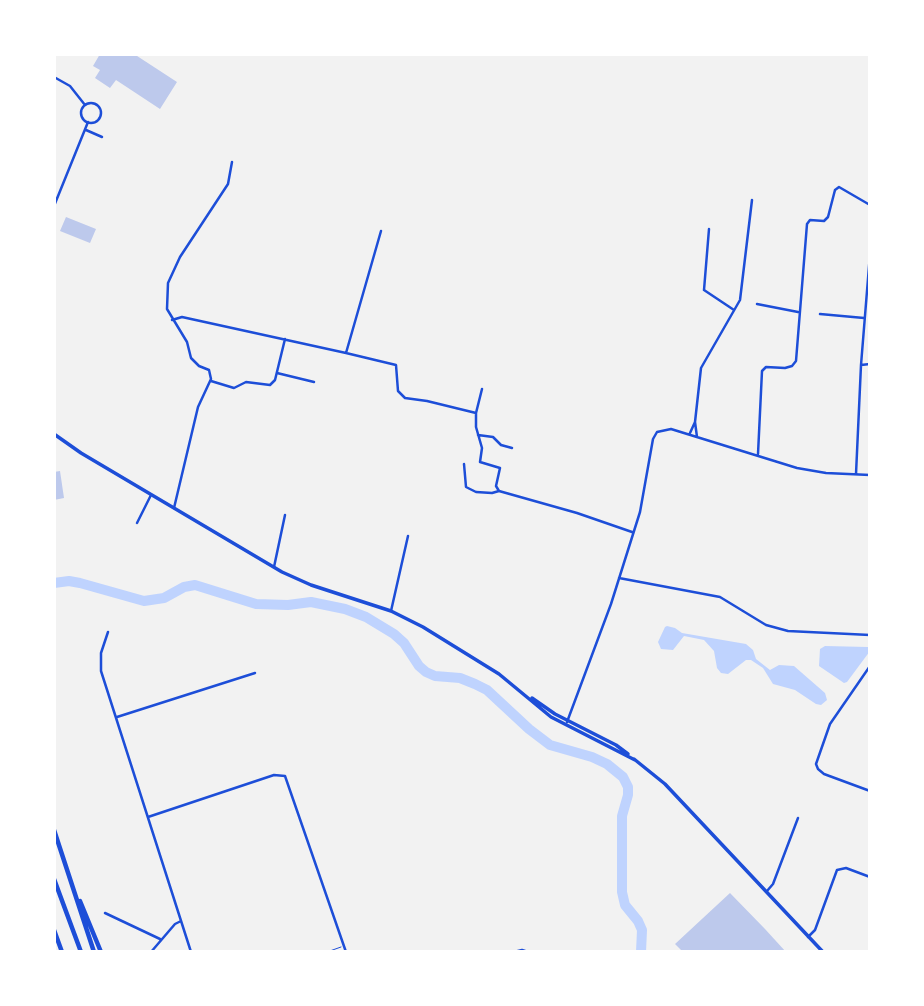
<!DOCTYPE html>
<style>
body{margin:0}
#map{position:relative;width:924px;height:1006px;overflow:hidden;background:#f2f2f2;font-family:"Alegreya Sans",sans-serif}
canvas{display:block}
.frame{position:absolute;inset:0;border:56px solid #fff;pointer-events:none}
</style>
<div id="map">
<canvas width="924" height="1006"></canvas>
<div class="frame"></div>
</div>
<script>
const ctx = document.querySelector('canvas').getContext('2d');
ctx.lineJoin = 'round';
function paint(path, color) { ctx.fillStyle = color; ctx.fill(path, 'evenodd'); }
const poly = rows => new Path2D(rows.map(r => 'M' + r).join(''));
function stroke(path, color, width, dash) { ctx.strokeStyle = color; ctx.lineWidth = width; ctx.lineCap = dash ? 'butt' : 'round'; ctx.setLineDash(dash || []); ctx.stroke(path); }
const water = poly([
 [667,626,675,628,682,633,746,644,753,650,756,659,770,670,779,665,794,666,825,693,827,700,821,705,816,704,795,690,773,684,763,668,751,660,746,660,728,674,721,673,717,668,714,651,704,640,684,636,673,650,661,649,658,642,665,627],
 [825,646,868,647,870,651,847,682,844,683,819,666,820,649]
]);
const river = poly([
 [54,583,69,581,80,583,144,601,164,598,184,587,195,585,256,604,288,605,311,602,345,609,366,617,394,634,404,643,419,666,426,672,435,676,460,678,475,684,487,690,529,729,550,745,592,757,607,764,623,777,628,787,628,795,622,816,622,892,625,905,638,921,642,930,641,952]
]);
const building = poly([
 [100,54,134,54,177,82,160,109,116,80,110,88,95,78,100,70,93,66],
 [66,217,96,229,90,243,60,231],
 [60,471,64,498,54,500,54,472],
 [730,893,765,929,786,952,683,952,675,944]
]);
const service = poly([
 [327,952,341,947]
]);
const minor = poly([
 [54,77,70,86,85,105],
 '81 113a10 10 0 1 1 20 0a10 10 0 1 1-20 0Z',
 [86,130,102,137],
 [54,206,88,122],
 [709,229,704,290,734,310],
 [757,304,798,312],
 [820,314,864,318],
 [172,320,182,317,346,353,381,231],
 [346,353,396,365,398,391,405,398,427,401,476,413,476,427,482,448,480,462,500,468,496,486,499,491,577,513,632,532],
 [861,365,870,364],
 [277,373,314,382],
 [211,381,234,388,246,382,270,385,275,380,285,339],
 [476,413,482,389],
 [695,422,701,368,740,300,752,200],
 [690,433,695,422,697,437],
 [478,435,493,437,501,445,512,448],
 [758,454,762,371,766,367,785,368,792,366,796,361,807,224,810,220,824,221,828,217,835,190,839,187,870,205],
 [464,464,466,487,476,492,492,493,499,491],
 [856,474,861,365,870,254],
 [174,508,198,407,211,379,209,370,199,366,191,358,187,342,167,309,168,283,180,257,228,184,232,162],
 [137,523,151,495],
 [274,567,285,515],
 [619,578,720,597,766,625,788,631,870,635],
 [391,611,408,536],
 [108,632,101,653,101,671,191,952],
 [870,666,830,724,816,764,818,769,824,774,870,791],
 [117,717,255,673],
 [567,722,611,604,640,512,653,439,657,432,671,429,797,468,826,473,870,475],
 [148,817,274,775,285,776,346,952],
 [767,891,773,884,798,818],
 [105,913,160,939],
 [808,937,815,930,837,870,846,868,870,877],
 [151,952,175,924,181,921],
 [514,952,522,950,528,952]
]);
const tertiary = poly([
 [54,434,81,453,282,572,311,585,391,611,423,627,499,674,551,717,635,760],
 [532,698,555,714,616,745,628,754],
 [634,759,665,784,823,952]
]);
const primary = poly([
 [54,830,94,952],
 [80,901,101,952]
]);
const motorway = poly([
 [54,879,81,952],
 [54,930,62,952]
]);
paint(water, '#bfd3fe');
stroke(river, '#bfd3fe', 10);
paint(building, '#bdc9ec');
stroke(service, '#1d4ed8', 1);
stroke(minor, '#1d4ed8', 2.5);
stroke(tertiary, '#1d4ed8', 3.5);
stroke(primary, '#1d4ed8', 4.5);
stroke(motorway, '#1d4ed8', 4.5);
</script>
